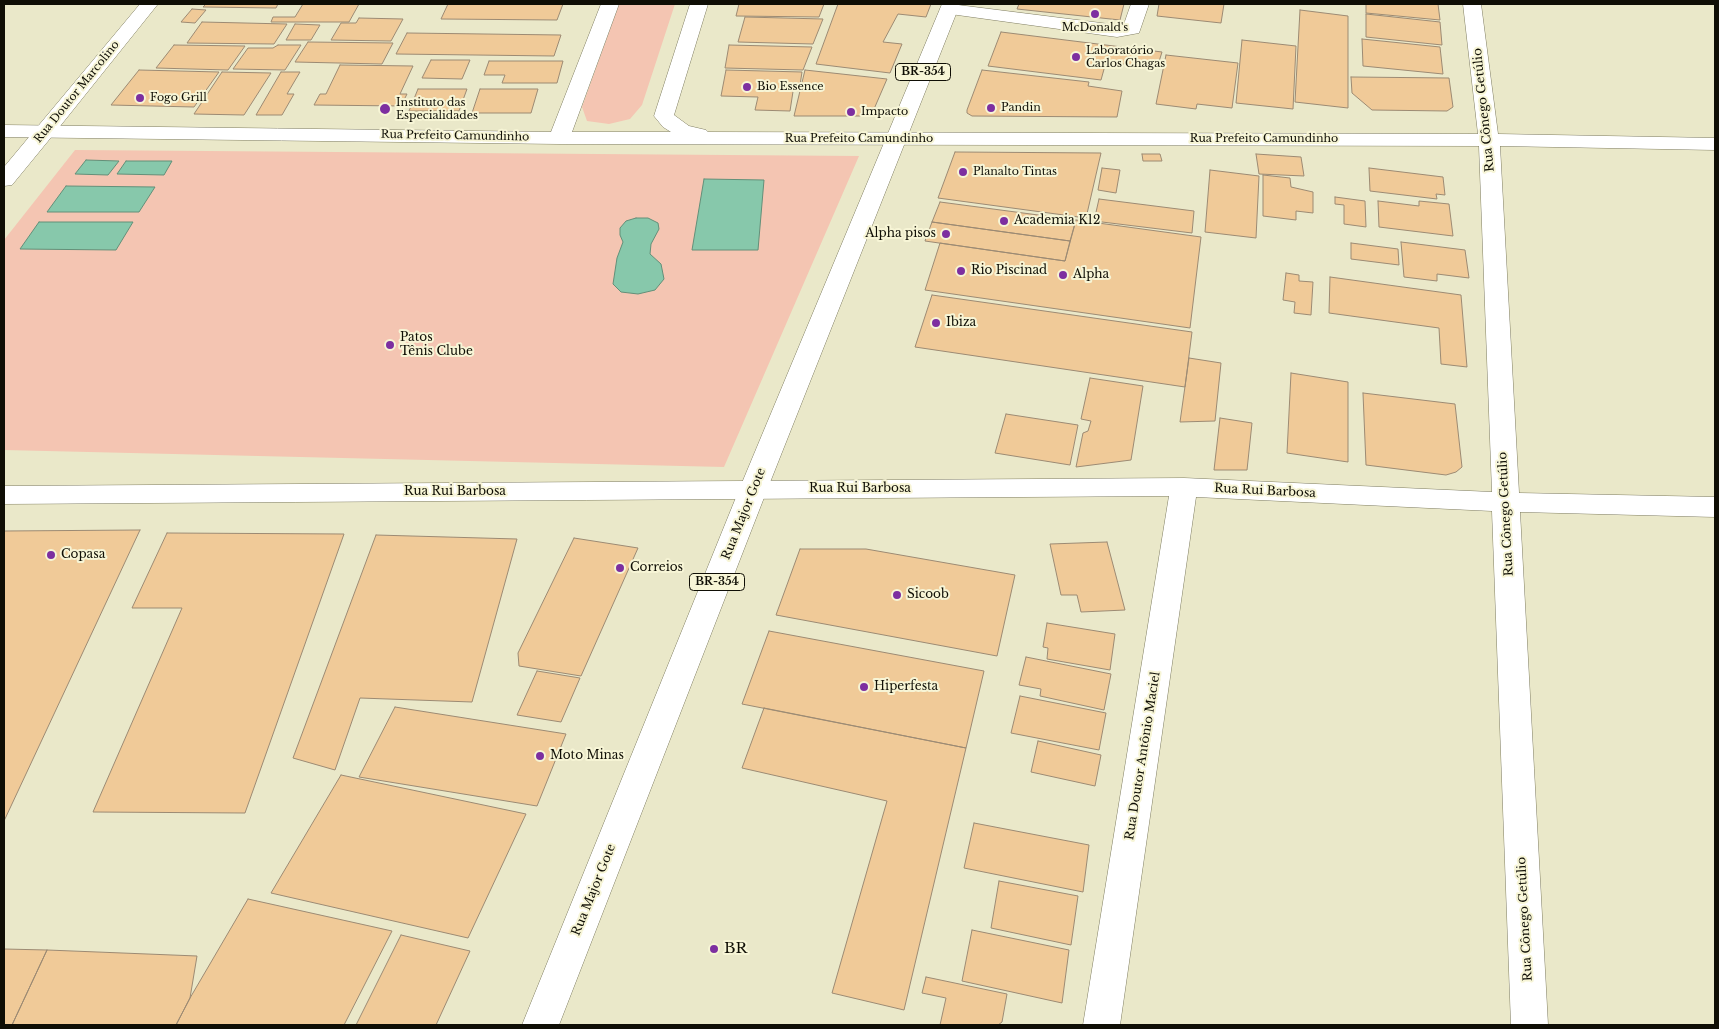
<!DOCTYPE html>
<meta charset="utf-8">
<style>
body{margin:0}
#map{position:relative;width:1719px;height:1029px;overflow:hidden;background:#eae8c9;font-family:"Libre Baskerville",serif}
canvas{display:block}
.frame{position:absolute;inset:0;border:5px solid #0f0e05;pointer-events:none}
</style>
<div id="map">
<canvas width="1719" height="1029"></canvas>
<div class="frame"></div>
</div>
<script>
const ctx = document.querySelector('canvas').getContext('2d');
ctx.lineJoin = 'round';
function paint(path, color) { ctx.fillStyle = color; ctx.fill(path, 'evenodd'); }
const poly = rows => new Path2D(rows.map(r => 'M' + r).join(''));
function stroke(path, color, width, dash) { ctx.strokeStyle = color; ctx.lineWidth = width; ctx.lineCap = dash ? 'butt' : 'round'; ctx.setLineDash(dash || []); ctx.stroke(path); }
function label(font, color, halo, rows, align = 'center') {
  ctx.font = font + ' "Libre Baskerville",serif'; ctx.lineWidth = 4; ctx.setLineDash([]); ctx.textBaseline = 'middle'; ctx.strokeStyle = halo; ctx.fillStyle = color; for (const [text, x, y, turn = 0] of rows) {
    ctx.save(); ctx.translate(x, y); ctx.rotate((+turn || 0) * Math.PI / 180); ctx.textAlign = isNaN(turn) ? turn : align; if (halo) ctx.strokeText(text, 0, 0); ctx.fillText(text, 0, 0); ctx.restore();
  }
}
const green = poly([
 [619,4,675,4,642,105,630,119,609,124,587,121,582,107],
 [75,150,859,156,724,467,4,450,4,240]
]);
const water = poly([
 [86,160,119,161,108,175,75,174,86,160],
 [126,161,172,161,164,175,117,174,126,161],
 [704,179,764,180,758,250,692,250,704,179],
 [66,186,155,187,139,212,47,212,66,186],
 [636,218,648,218,658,223,659,229,651,244,650,254,661,264,664,279,655,290,638,294,621,292,613,284,617,258,623,242,620,235,620,228,626,221,636,218],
 [39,222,133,222,116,250,20,249,39,222]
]);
const building = poly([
 [206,4,278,4,276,8,203,7,206,4],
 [303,4,359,4,349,22,271,22,273,17,295,17,303,4],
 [448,4,563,4,557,20,441,19,448,4],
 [739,4,824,4,819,17,736,16,739,4],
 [838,4,931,4,926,17,898,14,883,42,902,44,890,73,816,64,838,4],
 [1019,4,1124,4,1120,20,1017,9,1019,4],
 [1159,4,1224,4,1221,23,1157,16,1159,4],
 [1366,4,1438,4,1440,20,1366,13,1366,4],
 [192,9,206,10,195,23,181,22,192,9],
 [1300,10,1348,16,1348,108,1295,102,1300,10],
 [1366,14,1440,22,1442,45,1366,37,1366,14],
 [745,17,823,19,813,44,738,42,745,17],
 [359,18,403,19,391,41,331,40,341,23,356,23,359,18],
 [202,22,287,24,274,44,187,43,202,22],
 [295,24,320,25,311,40,286,40,295,24],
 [1001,32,1162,52,1157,68,1106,62,1101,80,988,66,1001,32],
 [407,33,561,35,554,56,396,54,407,33],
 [1362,39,1440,47,1443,74,1363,66,1362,39],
 [1242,40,1296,46,1293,109,1236,103,1242,40],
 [308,42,393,43,382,64,295,62,308,42],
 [174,45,245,46,228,70,156,68,174,45],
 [278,45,301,45,285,70,233,69,248,48,273,48,278,45],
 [729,45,812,47,803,70,725,68,729,45],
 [1166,55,1238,63,1232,108,1197,104,1196,109,1156,104,1166,55],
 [431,60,470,60,462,79,422,78,431,60],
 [489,61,563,61,557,83,502,83,505,75,484,75,489,61],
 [340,65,413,66,400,94,407,94,401,106,314,105,320,94,326,94,340,65],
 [139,70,219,72,194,107,111,105,139,70],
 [726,70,802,72,800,85,794,85,790,111,755,110,758,97,721,96,726,70],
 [805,70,887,79,871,116,794,116,805,70],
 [982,70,1089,82,1088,86,1122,91,1117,117,972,116,967,113,967,110,982,70],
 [222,72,271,73,244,115,194,114,222,72],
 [281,72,300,72,287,94,294,94,282,115,256,115,281,72],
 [1351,77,1449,78,1453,107,1447,111,1372,110,1352,93,1351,77],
 [418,89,467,89,459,111,409,111,418,89],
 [480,89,538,89,531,113,472,113,480,89],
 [955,152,1101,153,1086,218,938,198,955,152],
 [1142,154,1160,154,1162,161,1143,161,1142,154],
 [1256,154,1301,157,1304,176,1259,174,1256,154],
 [1102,168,1120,170,1116,193,1098,190,1102,168],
 [1369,168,1443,177,1445,195,1436,194,1437,199,1370,191,1369,168],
 [1210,170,1259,176,1256,238,1205,232,1210,170],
 [1263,175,1290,178,1291,187,1313,192,1313,213,1296,211,1296,220,1263,216,1263,175],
 [1335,197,1365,201,1366,227,1344,224,1344,205,1335,204,1335,197],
 [1099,199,1194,211,1192,233,1094,221,1099,199],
 [1378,201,1419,206,1419,201,1449,204,1453,236,1379,227,1378,201],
 [940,202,1076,220,1070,241,932,222,940,202],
 [1076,220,1201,237,1190,328,925,290,940,243,1065,261,1076,220],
 [932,222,1070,241,1065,261,925,241,932,222],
 [1401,242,1465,250,1469,278,1437,274,1437,281,1404,277,1401,242],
 [1351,243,1398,249,1399,265,1351,259,1351,243],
 [1286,273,1299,275,1299,281,1313,282,1311,315,1294,313,1295,302,1283,300,1286,273],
 [1330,277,1461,295,1467,367,1441,364,1439,328,1329,313,1330,277],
 [932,295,1192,332,1185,387,915,347,932,295],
 [1189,358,1221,363,1215,421,1180,422,1189,358],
 [1291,373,1348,382,1348,462,1287,453,1291,373],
 [1090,378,1143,386,1131,460,1076,467,1083,433,1088,431,1091,421,1081,419,1090,378],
 [1363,393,1455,404,1462,467,1456,472,1446,475,1366,465,1363,393],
 [1006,414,1078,425,1070,465,995,453,1006,414],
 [1220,418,1252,423,1247,470,1214,470,1220,418],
 [140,530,4,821,4,531,140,530],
 [167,533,344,534,245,813,93,812,182,608,132,608,167,533],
 [376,535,517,539,472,702,360,698,335,770,293,758,376,535],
 [574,538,638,548,581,676,519,666,518,653,574,538],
 [1107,542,1125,610,1081,612,1077,595,1061,595,1050,544,1107,542],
 [800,549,866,549,1015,575,997,656,776,615,800,549],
 [1047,623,1115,634,1110,670,1047,659,1048,648,1043,647,1047,623],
 [769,631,984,671,966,748,742,704,769,631],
 [1026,657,1111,674,1104,710,1040,696,1041,689,1019,685,1026,657],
 [537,671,580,678,561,722,517,715,537,671],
 [1020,696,1106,713,1099,750,1011,733,1020,696],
 [395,707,566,734,537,806,359,777,395,707],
 [764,708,966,748,904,1010,832,993,887,801,742,768,764,708],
 [1038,741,1101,755,1095,786,1031,772,1038,741],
 [341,775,526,814,468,938,271,893,341,775],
 [974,823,1089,845,1083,892,964,868,974,823],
 [999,881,1078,896,1071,945,991,928,999,881],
 [248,899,392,931,344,1025,176,1025,190,998,248,899],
 [972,930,1069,950,1062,1003,962,981,972,930],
 [401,935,470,951,436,1025,356,1025,401,935],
 [4,949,47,950,12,1025,4,1025,4,949],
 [47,950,197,956,190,998,176,1025,12,1025,47,950],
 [926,977,1007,994,1002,1022,998,1025,940,1025,946,998,922,993,926,977]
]);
const minor = poly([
 [601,4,619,4,572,132,671,132,663,127,654,116,690,4,708,4,674,115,689,126,706,130,708,132,1478,134,1463,4,1481,4,1498,134,1715,138,1715,150,1500,146,1519,493,1715,497,1715,517,1520,512,1548,1025,1511,1025,1492,511,1196,497,1120,1025,1083,1025,1169,496,4,504,4,486,1184,478,1492,492,1479,146,559,144,4,137,4,125,551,132,601,4],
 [950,4,1117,25,1124,24,1131,4,1149,4,1139,33,1117,37,943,13,940,9,943,5,950,4]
]);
const major = poly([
 [140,4,158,4,53,135,12,185,4,186,4,167,140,4],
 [942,4,960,4,767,490,559,1025,522,1025,739,490,942,4]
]);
const markers = [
 [1095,14,5,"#7d2fa0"],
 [1076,57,5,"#7d2fa0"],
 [747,87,5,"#7d2fa0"],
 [140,98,5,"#7d2fa0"],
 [991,108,5,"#7d2fa0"],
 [385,109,6,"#7d2fa0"],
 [851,112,5,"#7d2fa0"],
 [963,172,5,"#7d2fa0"],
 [1004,221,5,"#7d2fa0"],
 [946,234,5,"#7d2fa0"],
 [961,271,5,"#7d2fa0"],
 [1063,275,5,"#7d2fa0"],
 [936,323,5,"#7d2fa0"],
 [390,345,5,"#7d2fa0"],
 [51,555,5,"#7d2fa0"],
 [620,568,5,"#7d2fa0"],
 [897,595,5,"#7d2fa0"],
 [864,687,5,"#7d2fa0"],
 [540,756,5,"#7d2fa0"],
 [714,949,5,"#7d2fa0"]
];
const farPoinames = [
 ["McDonald's",1095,28,"center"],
 ["Laboratório",1086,51],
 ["Carlos Chagas",1086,64],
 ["Bio Essence",757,87],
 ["Fogo Grill",150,98],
 ["Instituto das",396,103],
 ["Especialidades",396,116],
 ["Pandin",1001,108],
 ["Impacto",861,112],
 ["Planalto Tintas",973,172]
];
const shields = [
 [923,72,55],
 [717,582,55]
];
const shieldNames = [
 ["BR-354",923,72],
 ["BR-354",717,582]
];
const farStreetnames = [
 ["Rua Doutor Marcolino",77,92,-51],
 ["Rua Prefeito Camundinho",455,136,1],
 ["Rua Prefeito Camundinho",859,139],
 ["Rua Prefeito Camundinho",1264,139]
];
const streetNames = [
 ["Rua Cônego Getúlio",1484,110,-96],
 ["Rua Rui Barbosa",860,489],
 ["Rua Rui Barbosa",1265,491,3],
 ["Rua Rui Barbosa",455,492],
 ["Rua Major Gote",744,514,-68],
 ["Rua Cônego Getúlio",1506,514,-93],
 ["Rua Doutor Antônio Maciel",1143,756,-81],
 ["Rua Major Gote",594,890,-68],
 ["Rua Cônego Getúlio",1525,919,-93]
];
const poiNames = [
 ["Academia K12",1014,221],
 ["Alpha pisos",936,234,"right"],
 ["Rio Piscinad",971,271],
 ["Alpha",1073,275],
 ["Ibiza",946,323],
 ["Patos",400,338],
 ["Tênis Clube",400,352],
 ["Copasa",61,555],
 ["Correios",630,568],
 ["Sicoob",907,595],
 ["Hiperfesta",874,687],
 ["Moto Minas",550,756]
];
const nearPoinames = [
 ["BR",724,949]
];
paint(green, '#f4c5b2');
paint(water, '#87c8ab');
stroke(water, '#639079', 1);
paint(building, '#f0ca98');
stroke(building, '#9c8a73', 1);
stroke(minor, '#7f7d62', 1);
stroke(major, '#7f7d62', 1);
paint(minor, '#fff');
paint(major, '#fff');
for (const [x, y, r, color] of markers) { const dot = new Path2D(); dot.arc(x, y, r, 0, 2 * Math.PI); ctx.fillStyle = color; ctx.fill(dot); stroke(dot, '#f7f5d6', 2); }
label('11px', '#0f0e05', '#f7f5d6', farPoinames, 'left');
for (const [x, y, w] of shields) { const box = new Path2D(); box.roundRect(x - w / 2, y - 8.5, w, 17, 4); ctx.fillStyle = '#f7f5d6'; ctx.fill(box); stroke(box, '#0f0e05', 1); }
label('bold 11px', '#0f0e05', null, shieldNames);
label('11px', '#0f0e05', '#f7f5d6', farStreetnames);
label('12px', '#0f0e05', '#f7f5d6', streetNames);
label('12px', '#0f0e05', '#f7f5d6', poiNames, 'left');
label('15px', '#0f0e05', '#f7f5d6', nearPoinames, 'left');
</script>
